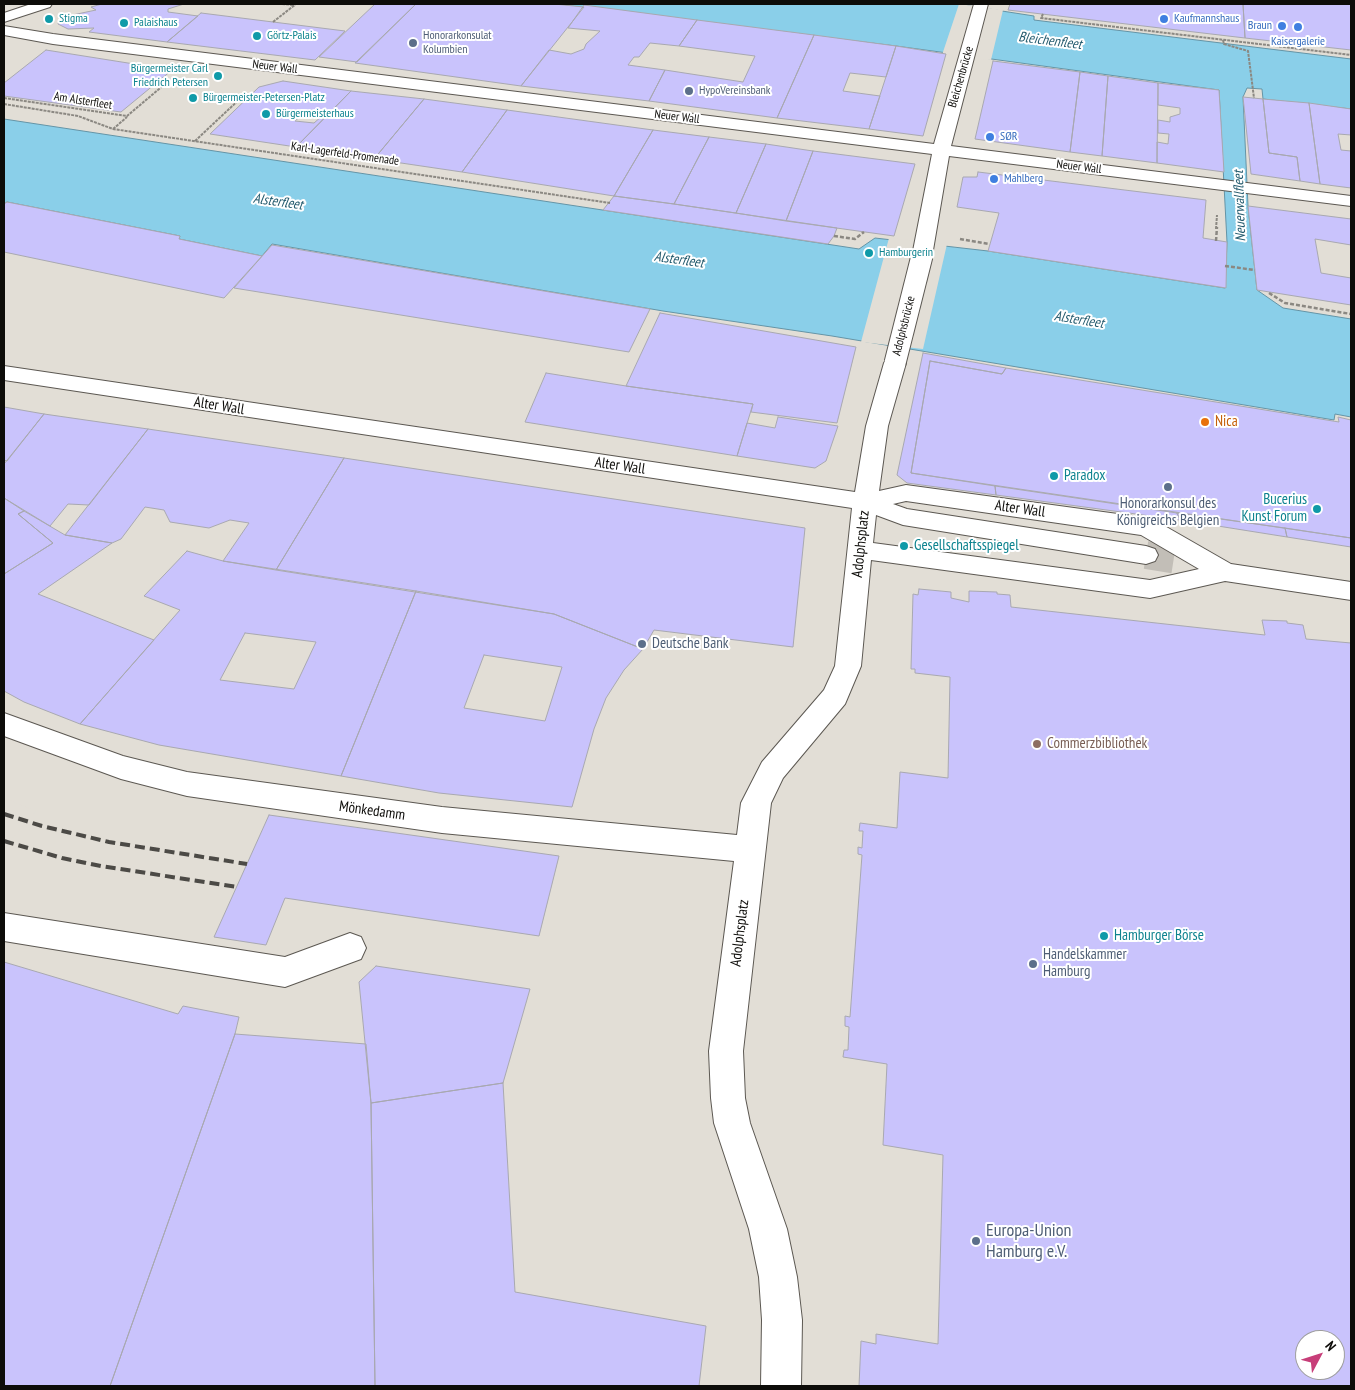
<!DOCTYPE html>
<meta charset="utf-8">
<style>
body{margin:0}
#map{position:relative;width:1355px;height:1390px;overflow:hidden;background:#e2ded6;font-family:"PT Sans Narrow",sans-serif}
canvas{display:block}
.frame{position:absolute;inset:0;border:5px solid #0d0c09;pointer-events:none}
.north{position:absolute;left:1295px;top:1330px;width:50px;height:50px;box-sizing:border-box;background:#fff;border:1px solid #9e9e9d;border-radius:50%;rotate:50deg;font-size:14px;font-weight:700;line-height:20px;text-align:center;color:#0d0c09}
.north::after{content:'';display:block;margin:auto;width:18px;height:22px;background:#c73e79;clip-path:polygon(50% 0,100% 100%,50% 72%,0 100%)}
</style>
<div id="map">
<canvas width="1355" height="1390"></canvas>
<div class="frame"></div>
<div class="north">N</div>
</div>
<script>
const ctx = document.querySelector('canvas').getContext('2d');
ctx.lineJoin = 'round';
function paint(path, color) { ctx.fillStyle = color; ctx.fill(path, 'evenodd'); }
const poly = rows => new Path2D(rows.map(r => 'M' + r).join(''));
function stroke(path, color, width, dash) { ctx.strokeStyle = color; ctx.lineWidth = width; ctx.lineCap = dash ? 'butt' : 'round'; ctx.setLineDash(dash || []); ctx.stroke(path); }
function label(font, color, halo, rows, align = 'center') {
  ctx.font = font + ' "PT Sans Narrow",sans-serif'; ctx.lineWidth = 4; ctx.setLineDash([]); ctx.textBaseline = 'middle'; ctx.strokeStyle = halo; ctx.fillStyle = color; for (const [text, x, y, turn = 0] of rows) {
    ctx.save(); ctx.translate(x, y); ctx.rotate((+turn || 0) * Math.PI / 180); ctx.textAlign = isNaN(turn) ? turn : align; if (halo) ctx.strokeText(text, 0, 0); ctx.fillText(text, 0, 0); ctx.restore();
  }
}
const water = poly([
 [554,4,957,4,1034,16,1034,20,1351,59,1351,109,1263,99,1262,89,1247,88,1243,97,1248,206,1257,290,1283,308,1351,319,1351,417,1335,414,1334,420,832,336,663,311,272,244,262,256,179,239,180,236,7,202,4,204,4,119,859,249,875,238,988,251,1225,288,1227,242,1219,90,896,46,554,4]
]);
const pier = poly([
 [959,4,1003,10,991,60,942,55],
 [889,238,947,244,923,349,861,342],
 [4,798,36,811,4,848]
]);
const building = poly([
 [102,4,184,4,168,9,168,12,198,16,167,42,89,32,94,28,68,29,58,24,59,21,63,17,96,10,91,7,102,4],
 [375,4,416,4,357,62,319,57,375,4],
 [416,4,554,4,584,7,521,86,355,63,416,4],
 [1010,4,1243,4,1245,38,1008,10,1010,4],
 [1243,4,1351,4,1351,50,1245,38,1243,4],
 [584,5,697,20,679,46,650,43,639,57,634,57,628,65,665,70,649,101,521,86,549,50,571,54,584,49,586,44,600,31,568,28,584,5],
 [201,13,345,31,315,60,167,42,201,13],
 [697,20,814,35,777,118,649,101,665,70,743,82,755,56,679,46,697,20],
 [814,35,896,46,886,77,850,73,843,91,880,96,869,129,777,118,814,35],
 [896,46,946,54,923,136,869,129,896,46],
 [46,50,172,70,121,112,4,96,4,83,46,50],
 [993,61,1080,72,1070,152,975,139,993,61],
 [1080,72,1108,76,1102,156,1070,152,1080,72],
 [1108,76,1158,83,1157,163,1102,156,1108,76],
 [283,81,351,91,296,147,210,134,259,87,283,81],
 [304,113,322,116,314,123,295,121,304,113],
 [1158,83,1219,90,1224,172,1157,163,1157,142,1168,144,1169,134,1158,133,1158,120,1170,122,1170,117,1180,114,1180,108,1158,105,1158,83],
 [351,91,424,99,374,159,296,147,351,91],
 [1243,97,1263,99,1269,153,1297,157,1300,181,1251,174,1243,97],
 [424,99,507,110,462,172,374,159,424,99],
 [1263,99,1309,103,1320,184,1300,181,1297,157,1269,153,1263,99],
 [1309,103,1351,109,1351,135,1338,134,1341,150,1351,151,1351,188,1320,184,1309,103],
 [507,110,653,130,614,196,462,172,507,110],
 [653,130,709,137,674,204,614,196,653,130],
 [709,137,766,144,736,213,674,204,709,137],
 [766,144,813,151,786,221,736,213,766,144],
 [813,151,915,164,894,236,786,221,813,151],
 [978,172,1206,200,1203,238,1227,242,1226,288,988,251,999,213,957,207,963,177,977,177,978,172],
 [614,196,674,204,837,228,834,236,828,244,603,210,614,196],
 [7,202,180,236,179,239,262,256,224,298,4,252,4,204,7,202],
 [1248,206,1351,219,1351,245,1315,239,1321,273,1351,278,1351,305,1257,290,1248,206],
 [272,245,650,309,629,352,234,288,272,245],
 [660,313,856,347,837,423,751,412,753,404,626,386,660,313],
 [923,353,1006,368,1002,374,930,361,911,473,995,486,996,495,907,483,897,475,923,353],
 [930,361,1002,374,1006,368,1339,422,1338,417,1351,420,1351,538,911,473,930,361],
 [546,373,626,386,753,404,737,456,525,422,546,373],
 [4,407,44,414,7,461,4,460,4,407],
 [44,414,148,429,89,505,68,504,50,526,4,498,4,464,44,414],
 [778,417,838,426,826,461,815,468,737,456,747,423,775,428,778,417],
 [148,429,344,458,276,570,223,561,249,523,230,520,209,528,170,522,164,510,145,507,121,539,112,543,65,535,148,429],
 [344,458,805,528,793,647,654,630,643,649,554,614,276,570,344,458],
 [995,486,1177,513,1180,520,996,495,995,486],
 [4,498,24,511,18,514,53,543,4,574,4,498],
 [24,511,65,535,112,543,38,594,154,640,80,724,24,702,4,691,4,574,53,543,18,514,24,511],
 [1177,513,1285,528,1287,537,1180,520,1177,513],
 [1285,528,1351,538,1351,547,1287,537,1285,528],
 [187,551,223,561,416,591,341,776,159,745,80,724,180,610,144,596,187,551],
 [245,633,316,642,294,689,220,680,245,633],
 [919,589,951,592,951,598,969,602,969,591,997,592,997,594,1010,595,1011,607,1265,635,1262,620,1287,621,1287,623,1303,625,1306,639,1351,643,1351,1386,859,1386,861,1341,876,1344,876,1334,938,1344,943,1155,883,1145,887,1064,843,1057,844,1050,848,1050,849,1027,845,1026,845,1016,850,1017,862,855,858,854,858,847,862,848,863,831,859,831,860,823,897,828,900,772,948,778,950,677,915,673,915,669,911,669,913,594,918,595,919,589],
 [1305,1340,1335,1340,1335,1370,1305,1370,1305,1340],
 [416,591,554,614,643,649,624,670,606,698,594,729,572,807,439,793,341,776,416,591],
 [484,655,562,667,545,721,464,708,484,655],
 [269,815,559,856,539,936,285,898,266,945,214,937,269,815],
 [4,962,178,1014,183,1006,239,1017,235,1034,110,1386,4,1386,4,962],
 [376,966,530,989,503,1083,371,1103,359,982,376,966],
 [235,1034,366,1044,371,1103,375,1386,110,1386,235,1034],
 [503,1083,515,1292,706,1326,699,1386,375,1386,371,1103,503,1083]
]);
const minorTunnel = poly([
 [1146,555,1184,561]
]);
const pathFar1 = poly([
 [282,4,294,5],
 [1043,14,1041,18,1351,55],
 [273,22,296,4],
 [1223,40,1224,44,1248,51,1254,98],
 [4,98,127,116,165,84],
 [4,104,78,116,113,129,610,203],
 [113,129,127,117],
 [195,141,244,95],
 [1216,229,1217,215]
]);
const path = poly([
 [834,236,855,239,864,232],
 [960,239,989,244],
 [1216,241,1217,227],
 [1225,266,1255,270],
 [1269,293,1285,303,1351,314]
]);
const minor = poly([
 [974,4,988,4,951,146,1351,196,1351,206,949,156,932,256,929,260,922,262,915,260,912,256,932,154,53,44,4,35,4,26,53,34,934,144,974,4],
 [895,356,903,358,906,363,888,426,879,491,906,485,1147,518,1156,521,1231,564,1351,582,1351,600,1225,581,1150,598,871,560,861,666,845,704,783,778,771,803,743,1051,745,1098,750,1123,787,1229,797,1277,802,1320,801,1386,761,1386,762,1320,759,1277,749,1229,714,1123,711,1098,709,1051,734,861,442,833,187,796,121,779,4,736,4,713,123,756,187,772,442,807,737,835,741,803,762,762,824,690,835,666,852,508,4,380,4,366,855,492,866,426,884,363,887,358,895,356],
 [906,501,1141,535,1199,569,1150,580,873,543,876,515,903,525,1146,564,1155,561,1158,555,1155,549,1146,546,907,509,893,504,906,501],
 [4,913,285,957,350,933,361,937,366,948,361,959,285,987,4,941,4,913]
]);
const major = poly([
 [31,4,52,4,50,7,4,22,4,13,31,4]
]);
const rail = poly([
 [4,814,42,826,109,842,247,864],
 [4,841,62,858,101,866,237,887]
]);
const minorBridge = poly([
 [895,363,922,256]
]);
const markers = [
 [49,19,5,"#0f9aa8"],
 [1164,19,5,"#3f7fe0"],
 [124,23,5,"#0f9aa8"],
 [1282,26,5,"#3f7fe0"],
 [1298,27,5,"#3f7fe0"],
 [257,36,5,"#0f9aa8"],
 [413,43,5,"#5c6f8a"],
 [218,76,5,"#0f9aa8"],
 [689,91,5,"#5c6f8a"],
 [193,98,5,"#0f9aa8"],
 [266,114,5,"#0f9aa8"],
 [990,137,5,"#3f7fe0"],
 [994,179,5,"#3f7fe0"],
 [869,253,5,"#0f9aa8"],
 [1205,422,5,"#e8710a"],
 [1054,476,5,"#0f9aa8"],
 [1168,487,5,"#5c6f8a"],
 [1317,509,5,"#0f9aa8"],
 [904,546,5,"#0f9aa8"],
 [642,644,5,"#5c6f8a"],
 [1037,744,5,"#8d6e63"],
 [1104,936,5,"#0f9aa8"],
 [1033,964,5,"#5c6f8a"],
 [976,1241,5,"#5c6f8a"]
];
const farCulturenames = [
 ["Stigma",59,19],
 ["Palaishaus",134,23],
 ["Görtz-Palais",267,36],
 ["Bürgermeister Carl",208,69,"right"],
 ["Friedrich Petersen",208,83,"right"],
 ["Bürgermeister-Petersen-Platz",203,98],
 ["Bürgermeisterhaus",276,114],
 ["Hamburgerin",879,253]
];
const farShopnames = [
 ["Kaufmannshaus",1174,19],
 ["Braun",1272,26,"right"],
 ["Kaisergalerie",1298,42,"center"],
 ["SØR",1000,137],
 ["Mahlberg",1004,179]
];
const farServicenames = [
 ["Honorarkonsulat",423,36],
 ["Kolumbien",423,50],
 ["HypoVereinsbank",699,91]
];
const farStreetnames = [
 ["Neuer Wall",275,67,7],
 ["Bleichenbrücke",961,77,-74],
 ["Am Alsterfleet",83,101,9],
 ["Neuer Wall",677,117,7],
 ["Karl-Lagerfeld-Promenade",345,154,8],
 ["Neuer Wall",1079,167,7],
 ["Adolphsbrücke",904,326,-76]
];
const farWaternames = [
 ["Bleichenfleet",1050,41,7],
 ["Alsterfleet",278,202,8],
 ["Neuerwallfleet",1240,206,-92],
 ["Alsterfleet",679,260,8],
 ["Alsterfleet",1079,320,9]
];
const streetNames = [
 ["Alter Wall",219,406,9],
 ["Alter Wall",620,466,8],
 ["Alter Wall",1020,509,8],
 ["Adolphsplatz",861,544,-84],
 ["Mönkedamm",372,811,8],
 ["Adolphsplatz",740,933,-83]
];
const foodNames = [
 ["Nica",1215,422]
];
const cultureNames = [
 ["Paradox",1064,476],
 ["Bucerius",1307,500,"right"],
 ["Kunst Forum",1307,517,"right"],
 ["Gesellschaftsspiegel",914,546],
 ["Hamburger Börse",1114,936]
];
const serviceNames = [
 ["Honorarkonsul des",1168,504,"center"],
 ["Königreichs Belgien",1168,521,"center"],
 ["Deutsche Bank",652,644],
 ["Handelskammer",1043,955],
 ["Hamburg",1043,972]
];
const educationNames = [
 ["Commerzbibliothek",1047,744]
];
const nearServicenames = [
 ["Europa-Union",986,1231],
 ["Hamburg e.V.",986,1252]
];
paint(water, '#8acfe9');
stroke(water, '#6494a6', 1);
paint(pier, '#e2ded6');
paint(building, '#c9c3fc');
stroke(building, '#a8a8b0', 1);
stroke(minorTunnel, '#c2beb7', 28, [28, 14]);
stroke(minor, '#5c5852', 2);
stroke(major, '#5c5852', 2);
stroke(pathFar1, '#8b8882', 2, [3, 1]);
stroke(path, '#8b8882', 2.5, [4, 2]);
paint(minor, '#fff');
paint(major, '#fff');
stroke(rail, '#4c4a46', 4, [10, 5]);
stroke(minorBridge, '#5c5852', 23, []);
stroke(minorBridge, '#fff', 21);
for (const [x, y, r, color] of markers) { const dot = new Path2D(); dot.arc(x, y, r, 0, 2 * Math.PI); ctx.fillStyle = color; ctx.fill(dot); stroke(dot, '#fff', 2); }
label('12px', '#0d838f', '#fff', farCulturenames, 'left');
label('12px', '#366cbe', '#fff', farShopnames, 'left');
label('12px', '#4e5e75', '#fff', farServicenames, 'left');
label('12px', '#0d0c09', '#fff', farStreetnames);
label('italic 14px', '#255c6f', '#fff', farWaternames);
label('15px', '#0d0c09', '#fff', streetNames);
label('15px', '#c56008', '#fff', foodNames, 'left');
label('15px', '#0d838f', '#fff', cultureNames, 'left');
label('15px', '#4e5e75', '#fff', serviceNames, 'left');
label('15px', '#785e54', '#fff', educationNames, 'left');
label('18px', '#4e5e75', '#fff', nearServicenames, 'left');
</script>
